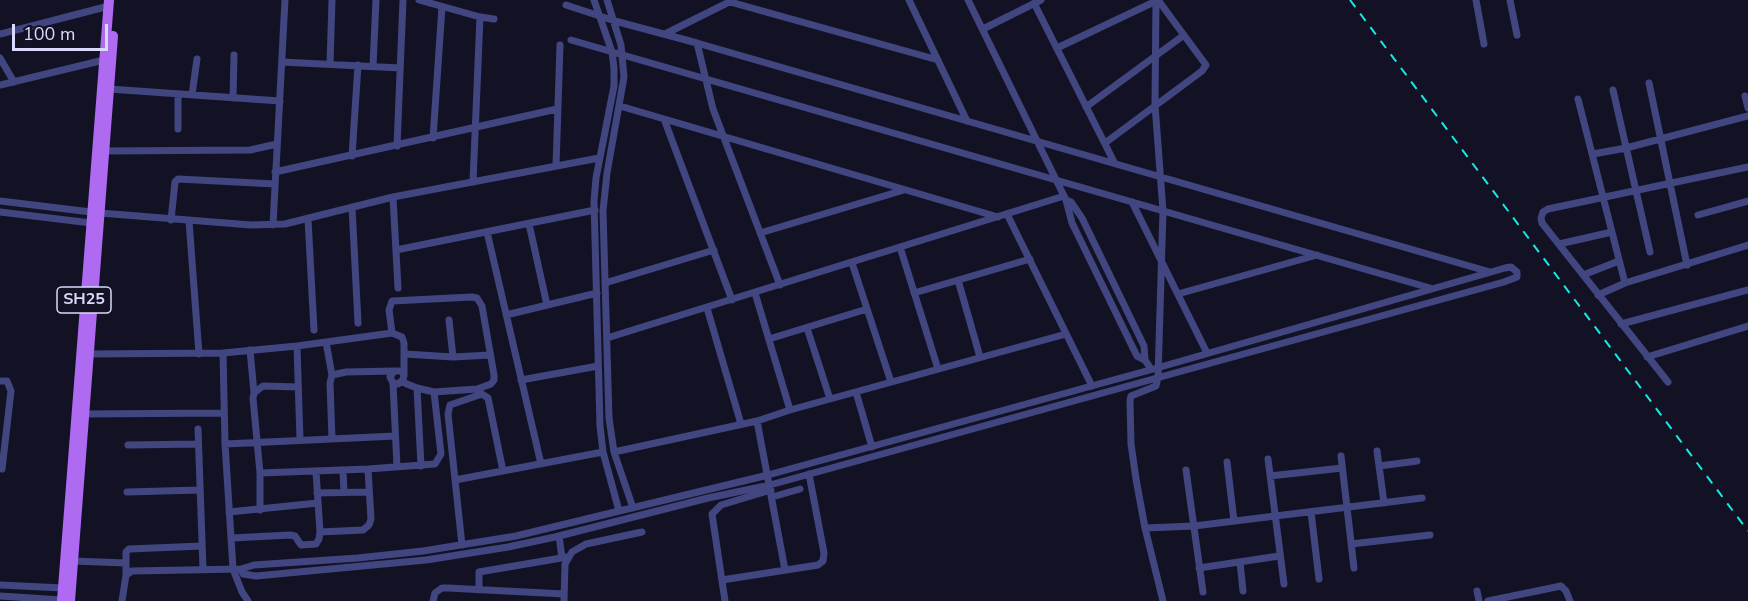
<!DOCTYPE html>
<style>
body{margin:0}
#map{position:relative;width:1748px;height:601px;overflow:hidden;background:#131225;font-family:"Nunito Sans",sans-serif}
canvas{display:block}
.scale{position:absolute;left:12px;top:24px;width:96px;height:27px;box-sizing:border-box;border:3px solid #d9dafb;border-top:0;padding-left:8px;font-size:18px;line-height:21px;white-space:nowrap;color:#d9dafb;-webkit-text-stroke:4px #131225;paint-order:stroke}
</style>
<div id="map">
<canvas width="1748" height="601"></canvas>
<div class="scale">100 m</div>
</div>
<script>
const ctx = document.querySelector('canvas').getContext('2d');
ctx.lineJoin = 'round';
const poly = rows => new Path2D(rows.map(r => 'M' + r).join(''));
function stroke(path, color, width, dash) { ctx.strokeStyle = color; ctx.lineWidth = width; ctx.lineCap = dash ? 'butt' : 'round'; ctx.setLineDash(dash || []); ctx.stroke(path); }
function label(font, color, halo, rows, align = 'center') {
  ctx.font = font + ' "Nunito Sans",sans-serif'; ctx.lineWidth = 4.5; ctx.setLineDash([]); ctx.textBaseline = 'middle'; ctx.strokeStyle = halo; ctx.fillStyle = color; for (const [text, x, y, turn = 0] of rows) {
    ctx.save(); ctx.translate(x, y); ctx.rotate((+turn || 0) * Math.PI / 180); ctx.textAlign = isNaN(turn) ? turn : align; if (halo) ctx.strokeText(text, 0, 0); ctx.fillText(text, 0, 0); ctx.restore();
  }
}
const street = poly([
 [419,0,480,17,494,19],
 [594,0,612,52,614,68,614,86,596,178,594,201,600,426,603,452,619,511],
 [607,0,621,45,624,77,607,173,603,211,609,418,614,452,633,508],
 [909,0,967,121],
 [968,0,1066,200,1072,223,1134,350,1137,356,1145,360],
 [1156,0,1155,105,1163,211,1158,377,1156,386,1131,396,1130,400,1131,444,1136,479,1145,528,1163,601],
 [1476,0,1484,44],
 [1510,0,1517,35],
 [730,2,938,60],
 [1034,3,1114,162],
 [566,5,615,21,697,43,713,109,780,285],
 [983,29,1041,0],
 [0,34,109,6],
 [665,34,733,0],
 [571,40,1430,288],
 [697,43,1490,272],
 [1057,48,1156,1],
 [0,58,14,82],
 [282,62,400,68],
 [330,64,332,0],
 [373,66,376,0],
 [1649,83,1687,265],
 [0,85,104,60],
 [109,89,280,101],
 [1613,90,1650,252],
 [192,95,197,59],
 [1745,96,1748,108],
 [233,98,234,55],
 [1578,99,1625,283],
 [620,106,998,217],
 [1086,107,1184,35],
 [664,119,732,300],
 [178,129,178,94],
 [433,138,442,7],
 [1105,143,1202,71,1206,65,1158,0],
 [397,146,403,0],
 [104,151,250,150,277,144],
 [1593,154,1626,148,1748,116],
 [352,156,358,65],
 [556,166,560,45],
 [275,172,557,109],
 [473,182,480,17],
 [393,197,398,288],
 [1066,200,1071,202,1082,218,1144,346,1145,360,1151,369],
 [0,201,91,212],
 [1132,202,1207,353],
 [352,207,358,323],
 [0,212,91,223],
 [100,213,251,225,285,224,393,197,599,158],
 [1007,214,1092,386],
 [1698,215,1748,201],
 [308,219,314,330],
 [171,220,175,182,178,179,275,184],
 [189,221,199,354],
 [529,224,547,305],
 [273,225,285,0],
 [487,232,541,464],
 [760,233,904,190],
 [1559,244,1612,232],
 [900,247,938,369],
 [396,250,595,210],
 [852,263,891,382],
 [1583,275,1619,261],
 [958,280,980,357],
 [605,283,714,250],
 [755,293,790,410],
 [914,293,1030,259],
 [1178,294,1317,255],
 [1598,295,1625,283,1748,245],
 [707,308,741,424],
 [506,315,597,293],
 [449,320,453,357],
 [1621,324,1748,290],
 [807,328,830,399],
 [392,333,389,310,392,301,472,297,477,298,482,306,494,375,494,380,491,384,477,389,434,392,417,388,402,382],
 [607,338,1064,196],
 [769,339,867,309],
 [326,342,332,375],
 [297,346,300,440],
 [250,350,254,393],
 [223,353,225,444,233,569,242,592,248,601],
 [88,354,223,353,297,346,392,333,402,337,404,343,404,376],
 [405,354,453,357,490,355],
 [1647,357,1748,326],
 [521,380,598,366],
 [0,381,7,381,11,391,2,469],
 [1668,382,1542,223,1541,218,1543,212,1548,209,1748,167],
 [393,383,398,384,403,380,404,374,401,371,394,371,390,377,393,383,397,467],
 [417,388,421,466],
 [856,392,872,447],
 [84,414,224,413],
 [757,421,785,570],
 [198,429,203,569],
 [332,439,330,383,332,375,346,372,394,371],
 [225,444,395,436],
 [128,445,198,444],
 [1377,451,1384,503],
 [614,452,757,421,790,410,1066,334],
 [1341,456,1354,568],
 [1268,459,1284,584],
 [1227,462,1234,521],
 [1379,466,1417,461],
 [1186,470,1203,592],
 [343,471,344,492],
 [260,473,368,469,435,464,441,454,434,392],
 [1270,476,1342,468],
 [455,480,603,452],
 [127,492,200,490],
 [317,493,369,492],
 [772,497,800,489],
 [260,510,260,473,253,398,254,393,263,386,298,387],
 [229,512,318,503],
 [1311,512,1319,579],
 [1145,528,1194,526,1422,498],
 [320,532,363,530,369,525,371,519,368,469],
 [559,536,562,558],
 [232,538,290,535,295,536,301,545,316,544,319,539,320,532,316,472],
 [1351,544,1430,535],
 [462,545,448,414,450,405,482,394,488,398,503,471],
 [73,561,126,563],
 [1240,562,1243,591],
 [1199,568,1279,556],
 [126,575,126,552,129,549,202,546],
 [722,580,818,565,823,561,824,553,809,474],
 [0,585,63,588],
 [479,590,479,572,567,557],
 [1477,591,1479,601],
 [0,596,62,600],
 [122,601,126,575,132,571,241,569,254,565,358,558,423,551,516,536,768,475,1157,368,1505,268,1511,267,1517,272,1517,277,1504,282,770,485,708,498,555,537,508,547,426,560,256,576,243,574,241,569],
 [433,601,435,593,442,588,448,588,564,594],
 [564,601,565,564,572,552,586,544,642,532],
 [725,601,712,514,721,505,771,490],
 [1488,601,1561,586,1566,591,1570,601]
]);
const primary = poly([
 [62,601,109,0],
 [70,601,113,36]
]);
const rail = poly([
 [1350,0,1748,531]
]);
const shields = [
 [84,300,54]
];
const shieldNames = [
 ["SH25",84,300]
];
stroke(street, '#414680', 7);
stroke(primary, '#ae6bf1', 10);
stroke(rail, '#18e9e4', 2, [9, 8]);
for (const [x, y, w] of shields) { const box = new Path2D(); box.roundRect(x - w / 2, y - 13, w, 26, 4.5); ctx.fillStyle = '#131225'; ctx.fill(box); stroke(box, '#d9dafb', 1.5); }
label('bold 16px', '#d9dafb', null, shieldNames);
</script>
